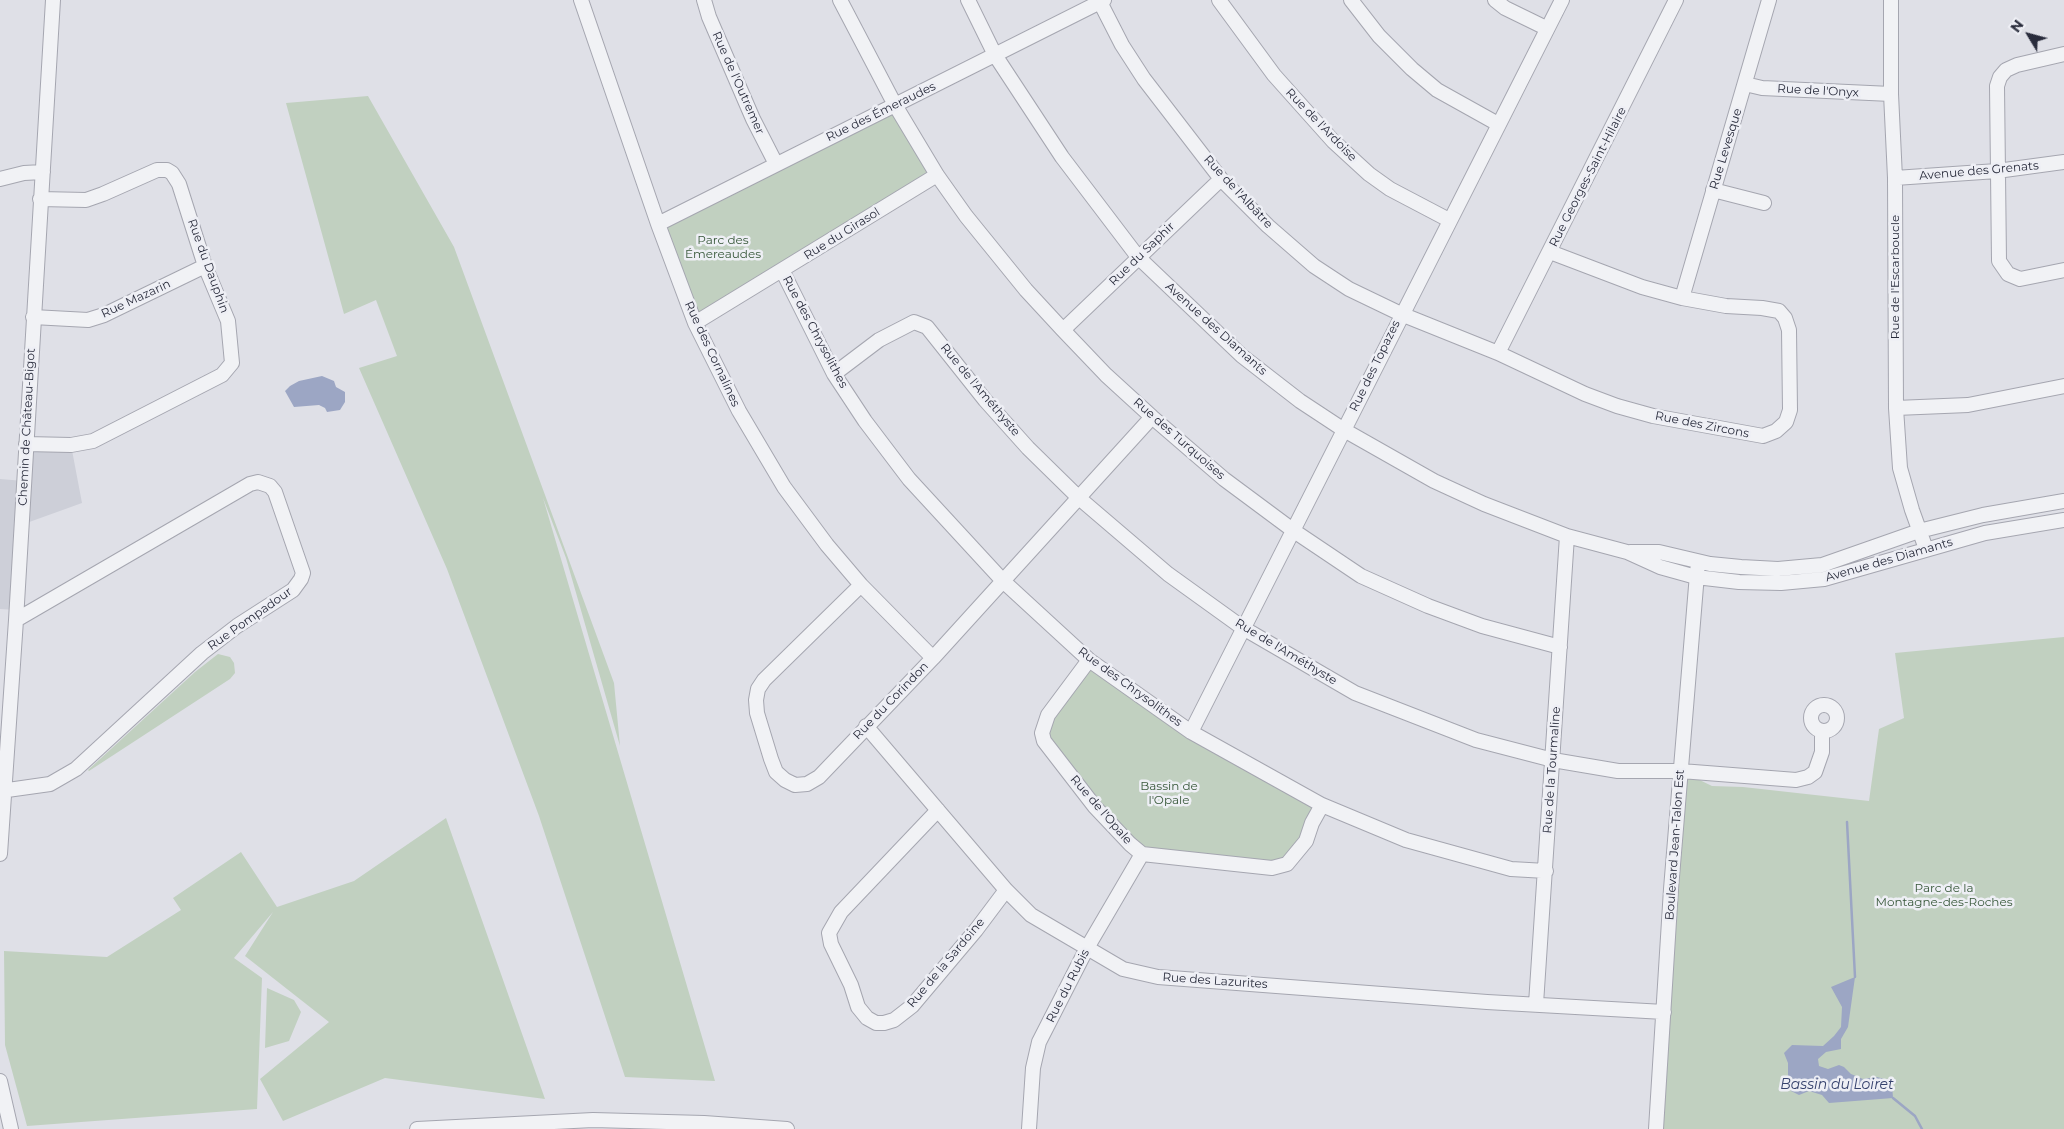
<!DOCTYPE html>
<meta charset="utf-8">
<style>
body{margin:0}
#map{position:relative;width:2064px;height:1129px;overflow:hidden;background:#dfe0e7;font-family:Montserrat,sans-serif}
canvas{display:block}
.north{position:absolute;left:2004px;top:10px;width:50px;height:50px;-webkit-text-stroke:4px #eeeff5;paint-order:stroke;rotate:307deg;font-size:14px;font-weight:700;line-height:20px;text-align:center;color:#292c3c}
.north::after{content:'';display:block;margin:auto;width:18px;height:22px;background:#292c3c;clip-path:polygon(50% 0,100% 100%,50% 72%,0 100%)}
</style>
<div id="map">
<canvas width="2064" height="1129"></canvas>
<div class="north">N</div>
</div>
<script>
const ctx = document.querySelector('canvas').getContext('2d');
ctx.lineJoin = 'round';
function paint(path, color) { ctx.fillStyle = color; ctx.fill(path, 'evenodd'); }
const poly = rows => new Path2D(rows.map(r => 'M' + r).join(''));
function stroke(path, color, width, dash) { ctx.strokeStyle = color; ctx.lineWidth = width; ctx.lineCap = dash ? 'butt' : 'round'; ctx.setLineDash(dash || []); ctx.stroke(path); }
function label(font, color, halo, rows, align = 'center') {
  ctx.font = font + ' Montserrat,sans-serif'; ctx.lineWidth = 5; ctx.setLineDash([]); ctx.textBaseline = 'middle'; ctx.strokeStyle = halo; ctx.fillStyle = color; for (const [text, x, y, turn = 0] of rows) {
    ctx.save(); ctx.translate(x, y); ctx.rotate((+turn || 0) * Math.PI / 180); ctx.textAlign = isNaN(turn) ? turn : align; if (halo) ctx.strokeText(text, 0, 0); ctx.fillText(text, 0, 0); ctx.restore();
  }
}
const built = poly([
 [26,444,71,445,82,503,21,525,16,610,0,609,0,479,24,481]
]);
const green = poly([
 [368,96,454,247,614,683,620,746,566,558,543,498,715,1081,625,1077,539,816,447,569,359,368,397,356,376,300,344,314,286,103],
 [895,105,937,175,695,323,658,224],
 [2064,637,2064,1129,1656,1129,1681,771,1712,786,1743,787,1869,801,1879,729,1904,718,1895,653],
 [218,654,230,657,234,663,235,673,230,679,89,771,88,770,195,672],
 [1089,660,1191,732,1322,805,1287,864,1142,854,1049,749,1044,725],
 [446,818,545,1099,385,1078,283,1121,260,1079,329,1022,245,956,273,912,234,958,262,978,257,1109,27,1126,5,1045,4,951,107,957,181,910,173,898,241,852,277,907,354,881],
 [267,988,294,1000,301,1012,289,1041,265,1048]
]);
const water = poly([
 [322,376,334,381,336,387,345,392,345,402,340,410,327,412,325,408,319,405,294,407,285,391,290,386,299,381],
 [1855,977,1848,1027,1841,1039,1841,1049,1826,1052,1818,1059,1819,1066,1828,1069,1839,1065,1844,1067,1851,1074,1863,1079,1877,1077,1884,1079,1892,1084,1893,1098,1829,1103,1822,1095,1809,1091,1799,1095,1791,1091,1788,1084,1788,1063,1784,1053,1792,1045,1823,1046,1834,1036,1841,1027,1842,1007,1831,987]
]);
const stream = poly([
 [1847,822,1855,977],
 [1893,1098,1915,1116,1922,1129]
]);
const minor = poly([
 [581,0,658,224,695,323,739,411,784,487,827,545,861,585,933,658],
 [704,0,709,17,753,119,776,164],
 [840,0,895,105,937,175,966,216,1026,290,1063,330,1106,375,1152,417,1224,479,1294,531,1361,576,1428,606,1482,626,1560,647],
 [968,0,995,55,1062,157,1138,257,1242,356,1300,401,1344,430,1434,481,1484,504,1567,536,1627,552,1660,567,1696,577,1739,582,1781,583,1824,579,1985,533,2064,520],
 [1099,0,1122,45,1144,79,1221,179,1268,226,1314,266,1349,289,1401,314,1498,353,1585,394,1617,406,1653,416,1763,436,1776,431,1786,422,1790,410,1789,330,1785,318,1779,311,1762,308,1726,306,1682,298,1642,287,1550,252],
 [1219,0,1274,75,1333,141,1369,174,1390,189,1449,220],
 [1351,0,1379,36,1412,69,1437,90,1498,124],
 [1495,0,1505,8,1546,28],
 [1891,0,1891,94,1895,178,1896,408,1900,468,1912,510,1926,549],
 [2064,54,2017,65,2006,70,2000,77,1997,86,1999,261,2008,274,2020,279,2064,270],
 [1745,84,1762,88,1891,94],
 [1895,178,1997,171,2064,162],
 [0,179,24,173,43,172],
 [1713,190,1764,203],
 [658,224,1104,0],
 [782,270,834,374,865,421,909,479,1003,581,1089,660,1191,732,1322,805,1406,840,1511,869,1546,871],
 [1682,298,1769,0],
 [33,317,88,320,104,315,205,266],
 [695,323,937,175],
 [1063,330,1221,179],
 [1498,353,1676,0],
 [834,374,879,340,914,322,927,327,985,400,1028,448,1079,498,1168,574,1243,628,1355,693,1476,740,1553,760,1618,771,1681,771,1796,780,1808,777,1815,772,1822,752,1822,731],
 [1896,408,1968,405,2064,386],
 [26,444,71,445,93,441,222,375,232,363,228,321,205,266,179,184,172,173,167,170,157,170,103,194,86,200,40,199],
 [1630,552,1659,552,1710,564,1741,567,1778,569,1822,565,1919,531,1983,515,2064,501],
 [861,585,764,680,758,689,756,700,757,713,771,759,776,772,785,780,795,785,807,784,819,777,933,658,1152,417],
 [1089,660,1048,715,1042,733,1044,741,1095,807,1130,844,1142,854,1272,868,1287,864,1306,841,1312,823,1322,805],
 '1811 718a13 13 0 1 1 26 0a13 13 0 1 1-26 0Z',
 [866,726,1006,890,1031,915,1123,969,1158,977,1487,1002,1664,1012],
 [1191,732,1562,0],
 [0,791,50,784,76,769,202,653,237,626,293,590,301,579,303,573,275,492,270,486,258,482,250,484,16,620],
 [938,810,841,912,829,933,831,944,851,985,858,1007,867,1018,876,1023,884,1023,894,1020,912,1006,976,930,1006,890],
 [0,854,16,620,53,0],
 [1536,1004,1567,536],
 [0,1081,11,1129],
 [417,1129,593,1120,704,1123,787,1129],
 [1029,1129,1033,1068,1039,1042,1087,948,1142,854],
 [1656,1129,1671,889,1698,562]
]);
const streetNames = [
 ["Rue de l'Outremer",738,83,66],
 ["Rue de l'Onyx",1818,91,3],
 ["Rue des Émeraudes",881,112,-26],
 ["Rue de l'Ardoise",1321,125,46],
 ["Rue Levesque",1726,149,-73],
 ["Avenue des Grenats",1979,171,-5],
 ["Rue Georges-Saint-Hilaire",1588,177,-63],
 ["Rue de l'Albâtre",1238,192,47],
 ["Rue du Girasol",842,234,-32],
 ["Rue du Saphir",1142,254,-44],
 ["Rue du Dauphin",208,266,70],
 ["Rue de l'Escarboucle",1895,277,-90],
 ["Rue Mazarin",136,299,-25],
 ["Avenue des Diamants",1216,329,42],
 ["Rue des Chrysolithes",815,332,62],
 ["Rue des Cornalines",712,354,65],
 ["Rue des Topazes",1375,366,-64],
 ["Rue de l'Améthyste",980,390,50],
 ["Rue des Zircons",1702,425,11],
 ["Chemin de Château-Bigot",27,427,-87],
 ["Rue des Turquoises",1179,439,41],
 ["Avenue des Diamants",1889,560,-16],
 ["Rue Pompadour",250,619,-35],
 ["Rue de l'Améthyste",1286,652,31],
 ["Rue des Chrysolithes",1130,687,36],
 ["Rue du Corindon",891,701,-46],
 ["Rue de la Tourmaline",1552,770,-86],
 ["Rue de l'Opale",1101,810,49],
 ["Boulevard Jean-Talon Est",1675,845,-86],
 ["Rue de la Sardoine",946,963,-50],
 ["Rue des Lazurites",1215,981,4],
 ["Rue du Rubis",1068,986,-63]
];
const parkNames = [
 ["Parc des",723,240],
 ["Émereaudes",723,254],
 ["Bassin de",1169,786],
 ["l'Opale",1169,800],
 ["Parc de la",1944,888],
 ["Montagne-des-Roches",1944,902]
];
const waterNames = [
 ["Bassin du Loiret",1837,1085]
];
paint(built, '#cdcfd8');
paint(green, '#c1d0c0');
paint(water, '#9ca6c4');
stroke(stream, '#9ca6c4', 2.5);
stroke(minor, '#a5a6b0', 16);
stroke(minor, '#f1f2f5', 14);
label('12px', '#292c3c', '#eeeff5', streetNames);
label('12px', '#375739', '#eeeff5', parkNames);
label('italic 14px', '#36426d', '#eeeff5', waterNames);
</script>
